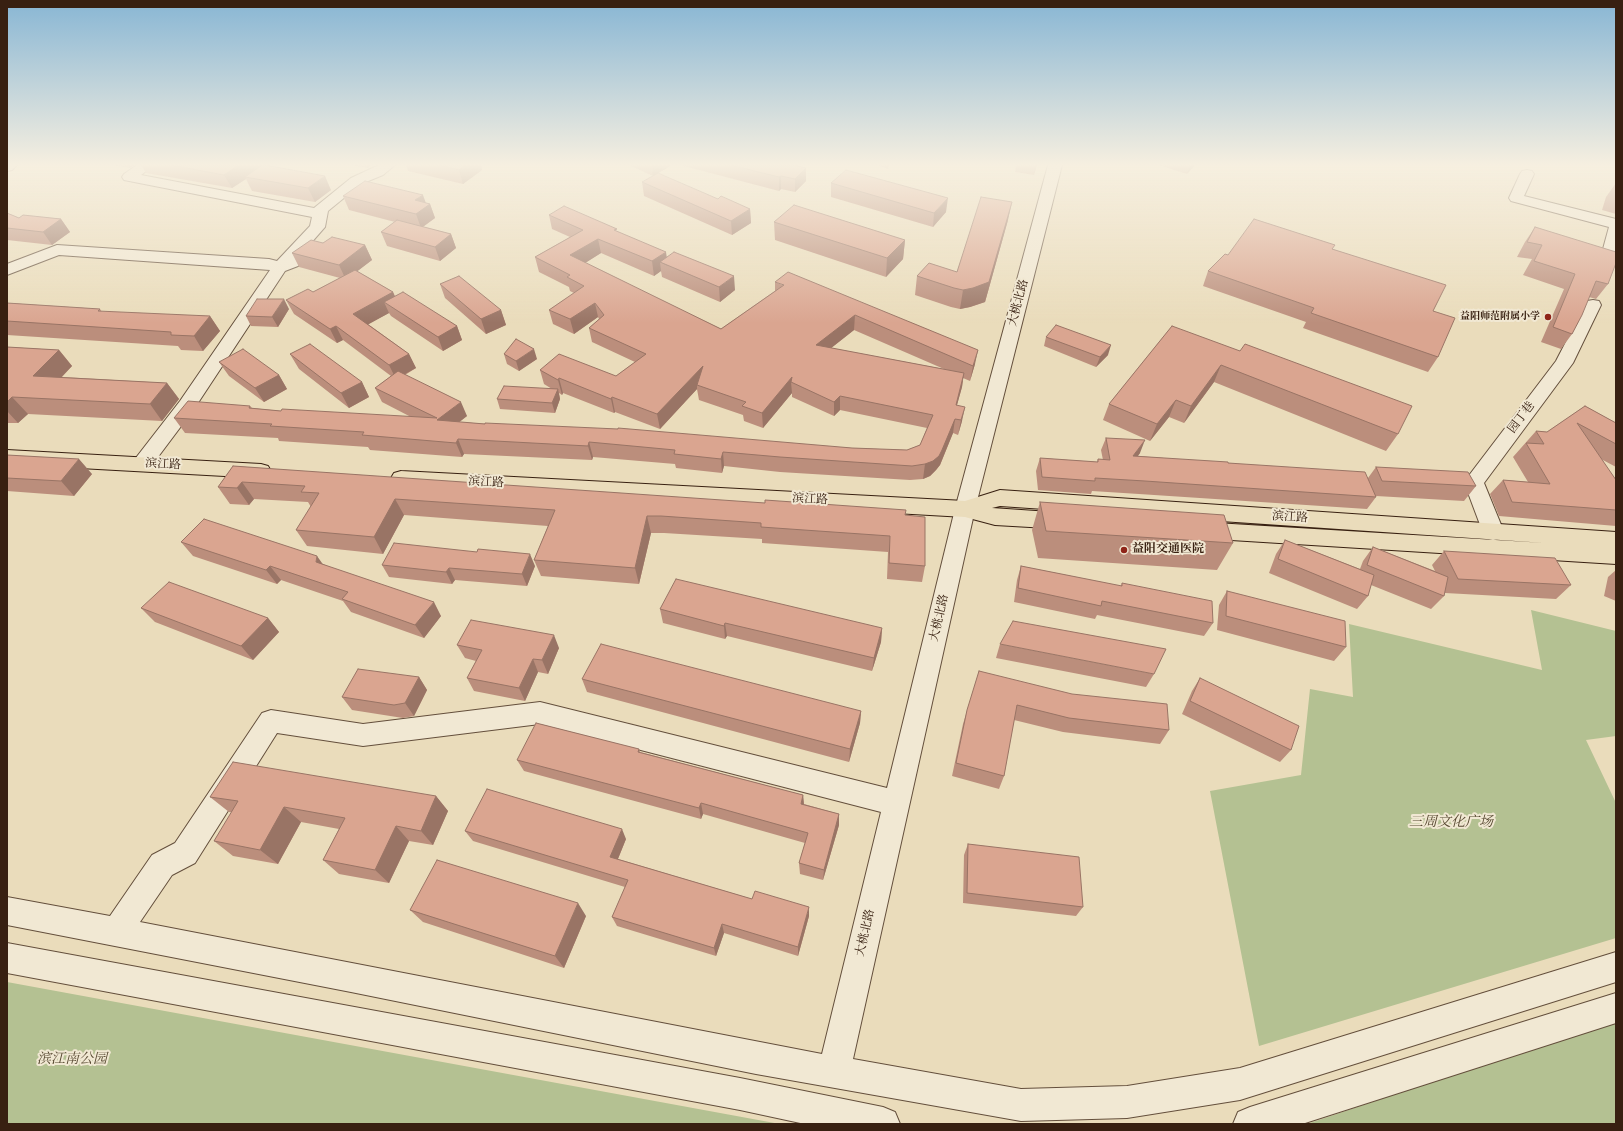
<!DOCTYPE html>
<meta charset="utf-8">
<style>
body{margin:0}
#map{position:relative;width:1623px;height:1131px;overflow:hidden;background:#eadcbb;font-family:"IM FELL English",serif}
canvas{display:block}
.frame{position:absolute;inset:0;border:8px solid #382011;pointer-events:none}
</style>
<div id="map">
<canvas width="1623" height="1131"></canvas>
<div class="frame"></div>
</div>
<script>
const ctx = document.querySelector('canvas').getContext('2d');
ctx.lineJoin = 'round';
function paint(path, color) { ctx.fillStyle = color; ctx.fill(path, 'evenodd'); }
const poly = rows => new Path2D(rows.map(r => 'M' + r).join(''));
function stroke(path, color, width, dash) { ctx.strokeStyle = color; ctx.lineWidth = width; ctx.lineCap = dash ? 'butt' : 'round'; ctx.setLineDash(dash || []); ctx.stroke(path); }
function label(font, color, halo, rows, align = 'center') {
  ctx.font = font + ' "IM FELL English","Noto Serif SC",serif'; ctx.lineWidth = 4; ctx.setLineDash([]); ctx.textBaseline = 'middle'; ctx.strokeStyle = halo; ctx.fillStyle = color; for (const [text, x, y, turn = 0] of rows) {
    ctx.save(); ctx.translate(x, y); ctx.rotate((+turn || 0) * Math.PI / 180); ctx.textAlign = isNaN(turn) ? turn : align; if (halo) ctx.strokeText(text, 0, 0); ctx.fillText(text, 0, 0); ctx.restore();
  }
}
const green = poly([
 [1531,610,1616,631,1616,736,1586,740,1616,803,1616,938,1259,1046,1210,791,1301,775,1310,689,1353,697,1349,624,1542,670],
 [7,982,780,1124,7,1124],
 [1616,1020,1616,1124,1307,1124]
]);
const minor = poly([
 [7,165,17,165,12,170,7,171,7,165],
 [137,165,154,165,141,175,314,208,351,178,379,165,395,165,383,175,361,184,328,211,325,227,297,259,300,263,298,266,285,271,194,409,149,469,142,471,135,469,132,464,135,459,180,401,270,270,59,255,7,275,7,264,57,245,269,259,277,261,310,226,312,217,124,180,122,177,124,174,137,165],
 [1048,165,1062,165,975,509,853,1059,1021,1089,1127,1086,1240,1068,1616,952,1616,982,1240,1100,1127,1118,1021,1121,756,1074,351,992,7,925,7,897,110,916,152,855,175,843,262,713,271,710,363,724,540,702,887,788,955,509,1048,165],
 [540,724,881,812,822,1054,140,922,172,875,195,863,277,733,363,746,540,724],
 [1527,170,1532,171,1534,174,1524,196,1616,219,1616,252,1611,254,1605,252,1603,249,1609,227,1511,201,1509,198,1520,174,1522,171,1527,170],
 [1593,300,1599,301,1601,305,1573,363,1484,483,1504,532,1501,538,1493,540,1485,538,1464,482,1556,361,1585,305,1587,301,1593,300],
 [7,943,740,1078,883,1107,895,1112,900,1124,805,1124,740,1110,7,973,7,943],
 [1616,993,1616,1023,1302,1124,1233,1124,1238,1112,1250,1107,1616,993]
]);
const major = poly([
 [7,450,261,464,268,466,271,471,268,476,261,478,7,464,7,450],
 [401,471,965,501,1000,490,1616,532,1616,564,1199,538,1191,536,1188,530,1191,524,1199,522,1545,543,1000,506,992,508,1065,513,1072,515,1076,521,1072,527,1065,529,995,525,965,517,401,485,394,483,391,478,394,473,401,471]
]);
const wall = poly([
 [113,165,134,165,130,168],
 [141,165,266,165,331,190,315,202,252,191,246,179,232,188,146,173],
 [352,165,371,165,368,168],
 [406,165,481,165,482,170,463,184,408,171],
 [629,165,672,165,653,176],
 [680,165,794,165,806,181,795,192,781,189,779,191],
 [877,165,889,165,888,169],
 [1016,165,1037,165,1034,175,1015,172],
 [1158,165,1195,165,1187,174],
 [642,182,718,199,750,209,751,223,732,235,644,196],
 [831,183,946,212,933,227,831,197],
 [1616,183,1616,214,1602,210,1606,197],
 [343,196,425,203,430,204,435,218,423,227,451,234,456,248,440,261,387,246,381,232,395,222,349,210],
 [7,213,19,218,61,219,70,232,52,245,7,240],
 [549,215,618,232,667,257,735,290,720,302,662,277,661,271,654,276,601,253,585,263,721,329,775,291,775,282,975,364,970,381,963,378,962,387,957,405,962,421,958,435,953,433,940,465,936,470,930,476,923,479,910,480,780,472,724,466,722,473,676,468,675,464,593,457,592,460,464,454,462,457,370,450,368,447,279,441,278,438,185,433,174,418,250,406,252,408,281,411,411,417,382,402,375,388,391,376,343,340,337,343,294,314,286,300,313,292,340,278,299,267,292,253,323,243,365,245,372,260,357,271,393,292,395,296,457,326,462,340,443,351,391,316,389,313,368,324,409,354,416,368,405,375,467,416,459,422,852,448,907,450,920,445,927,428,840,410,834,416,792,397,792,393,763,428,744,421,743,415,699,400,697,389,660,429,615,412,614,413,563,393,562,395,559,393,560,399,555,413,500,409,497,399,552,389,544,384,540,370,616,376,635,362,592,342,589,328,599,319,598,317,574,334,553,324,549,310,574,293,570,291,569,287,539,272,535,257,570,237,552,229],
 [854,330,944,369,831,348],
 [1008,220,985,302,970,307,960,309,951,307,915,295,917,276,957,272],
 [774,222,905,240,903,259,886,277,775,240],
 [1535,227,1608,284,1596,299,1589,297,1572,334,1561,349,1541,342,1564,289,1523,275,1532,259,1517,257,1525,242],
 [1333,249,1433,311,1438,357,1428,372,1303,328,1306,322,1203,286,1208,271,1228,255],
 [440,284,501,310,506,325,486,334,445,298],
 [7,303,100,309,102,312,210,316,220,331,203,351,181,350,178,346,7,335],
 [289,309,278,327,251,326,246,316],
 [1172,326,1398,434,1386,451,1214,382,1184,423,1169,417,1150,441,1103,420,1109,404],
 [1046,337,1108,355,1096,367,1044,346],
 [7,347,59,350,72,366,62,377,167,383,179,399,162,421,28,414,18,423,7,423],
 [290,354,362,382,369,397,349,408,299,369],
 [504,354,537,359,519,371,507,364],
 [219,362,279,375,287,389,264,402,229,376],
 [1585,406,1616,423,1616,467,1601,459,1616,480,1616,526,1499,516,1490,494,1503,480,1528,482,1513,457,1536,431,1547,432],
 [1106,438,1140,453,1138,456,1228,463,1368,478,1376,467,1476,486,1464,501,1376,496,1376,497,1367,509,1139,494,1092,491,1091,494,1038,490,1036,471,1040,458,1097,462,1098,459,1103,460,1101,450],
 [7,455,92,474,74,496,7,491],
 [233,466,905,515,925,566,922,582,887,579,888,552,762,543,762,539,664,533,651,533,639,584,541,576,534,560,548,526,404,515,383,554,307,546,296,530,311,507,308,502,254,499,249,505,230,504,218,487],
 [1040,502,1233,543,1217,570,1038,558,1032,530],
 [1285,540,1360,569,1363,561,1373,547,1435,571,1432,565,1444,551,1571,585,1556,599,1445,593,1445,592,1444,596,1431,609,1371,585,1368,596,1357,609,1269,573,1276,554],
 [181,542,323,564,441,616,424,638,351,612,343,601,281,580,277,584,193,556],
 [382,565,535,566,527,586,455,580,452,584,389,577],
 [1021,566,1121,586,1122,583,1213,623,1204,636,1097,615,1095,619,1014,602,1017,580],
 [1616,570,1616,601,1604,596,1608,577],
 [1227,591,1346,647,1334,661,1217,630,1219,605],
 [141,608,268,618,279,632,253,660,155,622],
 [660,609,882,628,881,642,872,671,727,636,725,639,663,623],
 [1000,644,1154,674,1146,687,996,658],
 [457,645,559,648,548,674,538,672,525,701,474,691,467,678,476,661,465,658],
 [979,671,1169,730,1160,744,1063,732,1014,720,1004,776,999,789,952,776,963,724],
 [419,677,427,690,414,716,403,718,352,710,342,697],
 [1200,678,1291,750,1280,762,1182,714,1192,691],
 [582,679,861,711,860,723,849,762,587,692],
 [639,749,640,752,803,795,804,804,839,814,839,825,823,880,800,874,799,863,805,843,703,814,701,819,524,771,517,760],
 [436,796,448,811,433,845,409,841,389,883,339,874,323,860,339,829,301,822,278,864,233,856,214,841,232,812,229,812,210,797],
 [465,831,626,839,618,859,809,916,798,956,724,933,716,956,617,926,612,917,625,887,473,841],
 [968,844,1083,907,1076,916,963,903,964,855],
 [410,910,586,916,564,968,423,922]
]);
const shadedWall = poly([
 [128,165,134,165,130,168],
 [239,165,266,165,245,177,246,179,232,188,224,175],
 [367,165,371,165,368,168],
 [465,165,481,165,482,170,463,184,459,170],
 [652,165,672,165,653,176],
 [1036,165,1037,165,1034,175],
 [1190,165,1195,165,1187,174],
 [806,168,806,181,795,192,795,179],
 [325,176,331,190,315,202,308,188],
 [781,176,781,189,779,191,779,177],
 [423,195,427,206,430,204,435,218,421,228,416,214,415,200],
 [948,198,946,212,933,227,934,213],
 [1012,202,1008,220,985,302,970,307,960,309,963,290],
 [750,209,751,223,732,235,731,221],
 [61,219,70,232,52,245,43,232],
 [451,234,456,248,440,261,435,247],
 [598,239,601,253,574,270,570,255],
 [905,240,903,259,886,277,887,258],
 [365,245,372,260,346,280,339,265],
 [666,252,668,266,660,262,661,271,654,276,652,261],
 [734,276,735,290,720,302,719,287],
 [393,292,399,307,384,302,389,313,360,329,353,314],
 [284,299,289,309,278,327,272,317],
 [595,303,598,317,574,334,570,319],
 [501,310,506,325,486,334,481,319],
 [855,315,854,330,816,360,816,345],
 [210,316,220,331,203,351,194,336],
 [336,326,343,340,337,343,330,329],
 [457,326,462,340,443,351,438,337],
 [1111,345,1108,355,1096,367,1100,357],
 [534,349,537,359,519,371,516,361],
 [59,350,72,366,47,392,33,376],
 [978,350,975,364,970,381,973,366],
 [409,354,416,368,396,379,389,365],
 [1221,365,1214,382,1184,423,1191,406],
 [703,366,697,385,697,389,660,429,657,414],
 [964,373,962,387,953,419,956,405],
 [279,375,287,389,264,402,255,388],
 [792,377,791,382,792,393,763,428,762,413],
 [559,378,563,393,562,395,558,380],
 [362,382,369,397,349,408,341,393],
 [167,383,179,399,162,421,150,404],
 [558,389,560,399,555,413,552,403],
 [840,396,840,410,834,416,834,402],
 [12,397,28,414,18,423,7,411,7,402],
 [612,397,615,412,614,413,611,399],
 [1176,400,1169,417,1150,441,1157,424],
 [461,402,467,416,443,435,437,420],
 [965,407,962,421,958,435,961,420],
 [955,419,953,433,940,465,936,470,930,476,923,479,925,464],
 [458,439,464,454,462,457,456,443],
 [1145,440,1140,453,1128,469,1133,456],
 [589,442,593,457,592,460,588,446],
 [723,452,724,466,722,473,721,459],
 [79,459,92,474,74,496,61,481],
 [242,482,254,499,249,505,237,488],
 [395,499,404,515,383,554,374,537],
 [647,516,651,533,639,584,635,568],
 [530,554,535,566,527,586,522,574],
 [317,556,327,570,316,562],
 [270,566,281,580,277,584,266,570],
 [449,568,455,580,452,584,446,572],
 [434,602,441,616,424,638,415,625],
 [268,618,279,632,253,660,241,646],
 [725,623,727,636,725,639,724,626],
 [882,628,881,642,872,671,874,658],
 [554,635,559,648,548,674,542,660],
 [533,659,538,672,525,701,519,688],
 [419,677,427,690,414,716,405,703],
 [861,711,860,723,849,762,850,749],
 [803,795,804,806,801,804],
 [436,796,448,811,433,845,421,831],
 [701,803,703,814,701,819,699,808],
 [284,807,301,822,278,864,260,850],
 [839,814,839,825,823,880,824,870],
 [396,826,409,841,389,883,375,870],
 [622,829,626,839,615,866,610,857],
 [578,903,586,916,564,968,555,956],
 [809,907,809,916,798,956,798,947],
 [722,924,724,933,716,956,714,948]
]);
const building = poly([
 [170,165,239,165,224,175,170,165],
 [262,165,265,165,325,176,308,188,245,177,262,165],
 [438,165,465,165,459,170,438,165],
 [730,165,794,165,806,168,795,179,781,176,779,177,730,165],
 [846,170,948,198,934,213,831,183,846,170],
 [658,173,718,199,721,196,750,209,731,221,642,182,658,173],
 [365,181,423,195,415,200,430,204,416,214,343,196,365,181],
 [981,197,1012,202,989,282,973,288,963,290,954,288,917,276,929,263,957,272,981,197],
 [794,205,905,240,887,258,774,222,794,205],
 [564,206,617,229,614,230,666,252,652,261,598,239,570,255,721,329,784,285,775,282,788,272,978,350,973,366,855,315,816,345,964,373,956,405,965,407,961,420,955,419,942,450,939,456,933,461,925,464,912,466,780,457,723,452,721,459,674,454,675,450,589,442,588,446,458,439,456,443,362,435,364,432,270,426,272,424,174,418,188,401,250,406,249,408,281,411,282,409,437,418,375,388,398,371,461,402,437,420,485,424,485,423,618,429,618,428,852,448,907,450,920,445,933,415,840,396,834,402,791,382,792,377,762,413,742,406,746,402,697,385,703,366,657,414,612,397,611,399,559,378,558,380,540,370,559,354,616,376,646,354,589,328,604,315,595,303,570,319,549,310,584,286,567,277,570,275,535,257,583,230,549,215,564,206],
 [7,213,19,218,23,215,61,219,43,232,7,228,7,213],
 [1254,219,1335,245,1332,249,1446,285,1433,311,1455,318,1438,357,1311,313,1314,308,1208,271,1225,254,1228,255,1254,219],
 [397,220,451,234,435,247,381,232,397,220],
 [1535,227,1616,252,1616,263,1608,284,1596,281,1582,315,1572,334,1553,327,1575,274,1534,261,1542,245,1527,242,1535,227],
 [332,237,365,245,339,265,292,253,311,240,323,243,332,237],
 [674,252,734,276,719,287,660,262,674,252],
 [355,270,393,292,353,314,409,354,389,365,336,326,330,329,286,300,308,289,313,292,355,270],
 [459,276,501,310,481,319,440,284,459,276],
 [403,292,457,326,438,337,384,302,403,292],
 [257,299,284,299,272,317,246,316,257,299],
 [7,303,100,309,98,311,210,316,194,336,171,335,171,332,7,321,7,303],
 [1056,325,1111,345,1100,357,1046,337,1056,325],
 [1172,326,1240,351,1245,344,1412,406,1398,434,1221,365,1191,406,1176,400,1157,424,1109,404,1172,326],
 [516,339,534,349,516,361,504,354,516,339],
 [310,344,362,382,341,393,290,354,310,344],
 [7,347,59,350,33,376,167,383,150,404,12,397,7,402,7,347],
 [243,349,279,375,255,388,219,362,243,349],
 [504,386,558,389,552,403,497,399,504,386],
 [1585,406,1616,423,1616,444,1577,423,1616,480,1616,510,1512,502,1503,480,1550,484,1526,443,1544,444,1536,431,1547,432,1585,406],
 [1106,438,1145,440,1133,456,1228,462,1228,463,1365,472,1376,497,1145,481,1095,478,1095,481,1042,477,1040,458,1098,462,1098,459,1110,460,1106,438],
 [7,455,79,459,61,481,7,478,7,455],
 [233,466,765,503,765,500,906,510,905,515,925,517,925,566,889,563,890,536,761,527,761,523,661,516,647,516,635,568,534,560,555,510,395,499,374,537,296,530,319,493,301,492,305,486,242,482,237,488,218,487,233,466],
 [1376,467,1468,472,1476,486,1382,481,1376,467],
 [1040,502,1224,515,1233,543,1046,531,1040,502],
 [204,519,317,556,316,562,434,602,415,625,342,599,348,592,270,566,266,570,181,542,204,519],
 [1285,540,1374,575,1368,596,1278,559,1285,540],
 [394,543,477,552,478,549,530,554,522,574,449,568,446,572,382,565,394,543],
 [1373,547,1448,577,1444,596,1367,565,1373,547],
 [1444,551,1555,558,1571,585,1458,579,1444,551],
 [1021,566,1122,586,1122,583,1212,601,1213,623,1102,601,1101,606,1018,588,1021,566],
 [676,579,882,628,874,658,725,623,724,626,660,609,676,579],
 [169,582,268,618,241,646,141,608,169,582],
 [1227,591,1345,621,1346,647,1226,616,1227,591],
 [471,620,554,635,542,660,533,659,519,688,467,678,482,650,457,645,471,620],
 [1013,621,1166,649,1154,674,1000,644,1013,621],
 [601,644,861,711,850,749,582,679,601,644],
 [358,669,419,677,405,703,394,705,342,697,358,669],
 [979,671,1072,694,1167,704,1169,730,1069,718,1017,705,1004,776,956,763,967,710,979,671],
 [1200,678,1299,726,1291,750,1190,701,1200,678],
 [536,723,639,749,638,752,803,795,801,804,839,814,824,870,799,863,808,833,701,803,699,808,517,760,536,723],
 [233,762,436,796,421,831,396,826,375,870,323,860,345,818,284,807,260,850,214,841,238,801,210,797,233,762],
 [487,789,622,829,610,857,752,899,755,891,809,907,798,947,722,924,714,948,612,917,628,880,465,831,487,789],
 [968,844,1079,857,1083,907,967,893,968,844],
 [437,860,578,903,555,956,410,910,437,860]
]);
const markers = [
 [1548,317,4,"#8f2418"],
 [1124,550,4,"#8f2418"]
];
const farPoinames = [
 ["益阳师范附属小学",1540,317]
];
const streetNames = [
 ["大桃北路",1019,303,-75],
 ["园丁巷",1522,418,-53],
 ["滨江路",163,465,3],
 ["滨江路",486,483,3],
 ["滨江路",810,500,3],
 ["滨江路",1290,518,4],
 ["大桃北路",940,618,-77],
 ["大桃北路",866,933,-77]
];
const poiNames = [
 ["益阳交通医院",1132,550]
];
const nearParknames = [
 ["三周文化广场",1451,823],
 ["滨江南公园",72,1060]
];
paint(green, '#b4c192');
stroke(minor, '#644f3c', 2);
stroke(major, '#382011', 2);
paint(minor, '#f1e8d3');
paint(major, '#eadcbb');
paint(wall, '#bb8e7c');
paint(shadedWall, '#997465');
paint(building, '#daa590');
stroke(building, '#997465', 1);
const sky = ctx.createLinearGradient(0, 0, 0, 323);
sky.addColorStop(0, '#88b6d4');
sky.addColorStop(0.51, '#f6efe0');
sky.addColorStop(1, '#f6efe000');
ctx.fillStyle = sky;
ctx.fillRect(0, 0, 1623, 323);
for (const [x, y, r, color] of markers) { const dot = new Path2D(); dot.arc(x, y, r, 0, 2 * Math.PI); ctx.fillStyle = color; ctx.fill(dot); stroke(dot, '#f1e8d3', 1.5); }
label('bold 10px', '#382011', '#f1e8d3', farPoinames, 'right');
label('12px', '#382011', '#f1e8d3', streetNames);
label('bold 12px', '#382011', '#f1e8d3', poiNames, 'left');
label('italic 14px', '#574831', '#f1e8d3', nearParknames);
</script>
